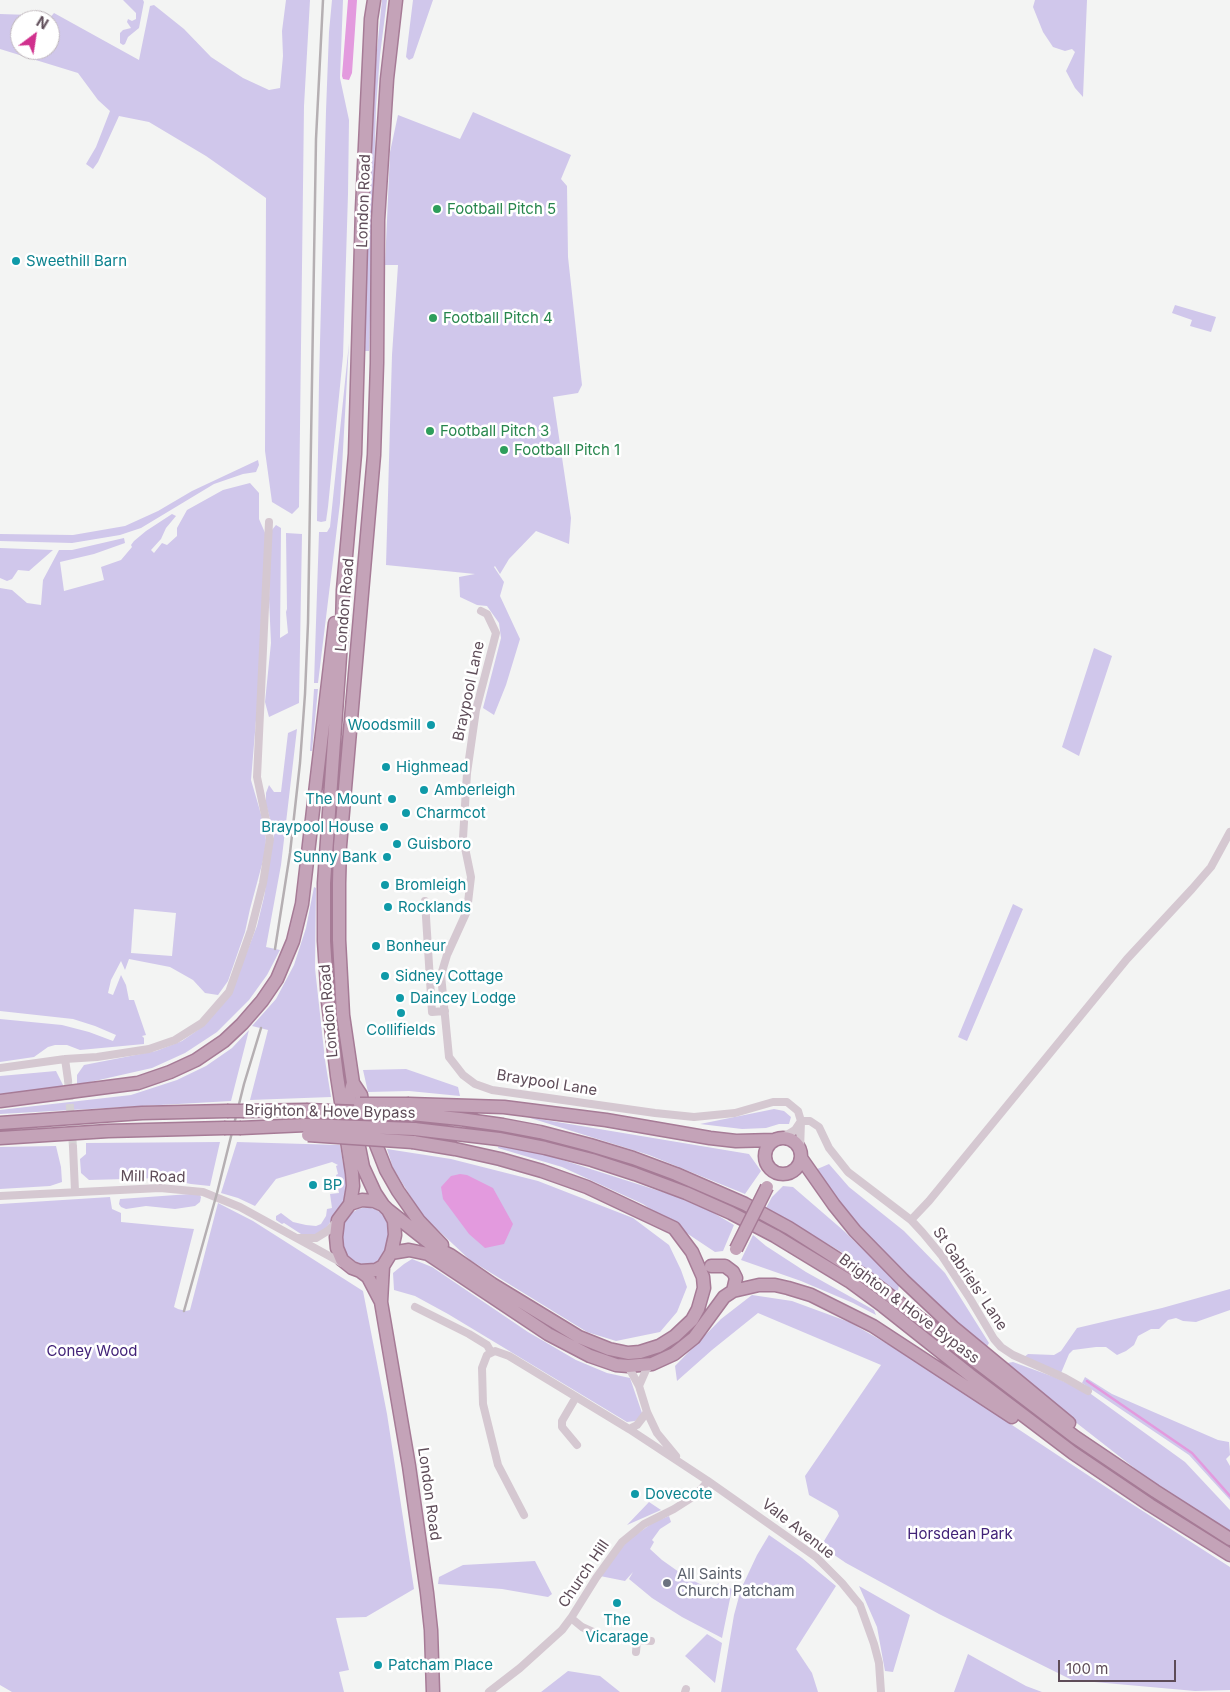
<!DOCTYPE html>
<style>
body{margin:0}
#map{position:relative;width:1230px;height:1692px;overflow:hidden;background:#f3f4f3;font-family:Inter,sans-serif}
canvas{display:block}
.north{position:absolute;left:10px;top:10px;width:50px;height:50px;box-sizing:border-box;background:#fff;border:1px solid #bfb7bc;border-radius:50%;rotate:31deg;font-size:14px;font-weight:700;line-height:20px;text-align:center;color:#5e4c58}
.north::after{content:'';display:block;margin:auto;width:18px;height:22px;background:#d0308d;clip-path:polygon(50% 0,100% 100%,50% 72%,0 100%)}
.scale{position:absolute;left:1058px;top:1660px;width:118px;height:22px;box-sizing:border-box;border:2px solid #5e4c58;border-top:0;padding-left:6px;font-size:15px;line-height:18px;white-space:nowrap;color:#5e4c58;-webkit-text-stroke:4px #fff;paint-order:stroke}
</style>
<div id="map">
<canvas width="1230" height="1692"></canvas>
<div class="north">N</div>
<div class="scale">100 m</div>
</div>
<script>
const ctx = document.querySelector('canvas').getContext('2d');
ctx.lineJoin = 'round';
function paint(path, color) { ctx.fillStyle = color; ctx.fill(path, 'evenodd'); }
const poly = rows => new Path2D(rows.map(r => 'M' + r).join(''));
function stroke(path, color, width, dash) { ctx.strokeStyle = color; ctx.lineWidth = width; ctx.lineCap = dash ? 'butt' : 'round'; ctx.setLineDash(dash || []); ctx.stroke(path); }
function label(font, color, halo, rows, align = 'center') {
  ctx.font = font + ' Inter,sans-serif'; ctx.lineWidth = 5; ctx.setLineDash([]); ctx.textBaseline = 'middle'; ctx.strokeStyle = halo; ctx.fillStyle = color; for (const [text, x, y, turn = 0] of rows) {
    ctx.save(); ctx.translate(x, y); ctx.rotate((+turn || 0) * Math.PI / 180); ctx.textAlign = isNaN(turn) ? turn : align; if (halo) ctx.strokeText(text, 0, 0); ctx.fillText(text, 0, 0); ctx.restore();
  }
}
const green = poly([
 [123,0,143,0,144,2,139,28,128,37,125,44,123,45,120,43,120,33,123,30,131,28,127,22,128,19,132,21,136,19,136,13],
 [286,0,310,0,304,106,299,507,292,514,272,502,265,451,266,198,206,156,149,122,119,116,98,162,93,169,86,164,96,147,110,111,98,100,78,73,0,49,0,14,30,15,38,20,20,20,20,50,50,50,50,20,48,20,54,13,139,60,150,6,154,5,184,29,211,57,243,78,269,90,280,88,283,56,282,31],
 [332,0,343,0,340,78,349,120,348,194,343,356,328,507,326,521,321,522,317,521,319,381,326,111,329,32],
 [382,0,387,0,380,55,376,107,369,351,365,351,369,173,374,80],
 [413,0,433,0,413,58,409,60,406,57],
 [1035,0,1087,0,1083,97,1075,88,1066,71,1075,52,1072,49,1065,51,1053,47,1043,32,1033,7],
 [473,112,571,155,561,179,567,186,568,257,582,385,578,393,553,397,571,518,569,544,536,531,509,559,500,574,495,566,494,567,504,582,500,596,520,639,506,685,494,715,483,708,501,638,499,623,487,606,477,605,460,597,459,577,475,574,386,565,392,355,398,265,385,265,390,152,398,115,460,139],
 [1175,305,1216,317,1211,332,1190,326,1192,320,1172,313],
 [349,343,340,503,318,683,314,683,319,532,327,532,330,527],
 [258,460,259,465,256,472,243,474,214,484,141,528,120,535,72,543,0,541,0,534,73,535,125,526,158,511,192,491],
 [250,483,259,493,259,519,266,535,257,708,251,780,263,821,266,840,264,857,250,909,245,932,228,981,218,995,205,993,193,980,170,967,129,959,125,970,121,961,111,980,108,993,113,995,121,975,126,985,129,1000,134,1000,146,1035,142,1036,144,1038,144,1044,80,1050,67,1045,55,1045,48,1047,34,1057,0,1062,0,1019,62,1025,89,1032,113,1041,116,1035,95,1026,73,1019,0,1011,0,588,12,590,27,603,41,605,43,580,59,550,72,550,124,538,125,543,94,554,60,562,64,591,104,580,101,567,121,560,132,547,131,545,134,541,146,531,172,514,176,516,166,528,161,539,151,550,154,553,162,543,167,545,177,536,177,528,187,510,223,490],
 [134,909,176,913,172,956,131,953],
 [276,525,281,528,280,638,288,633,286,612,287,609,286,533,302,534,299,703,269,717,265,702,271,643,269,599,271,531],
 [0,548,53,550,29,571,18,570,12,579,7,581,0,578],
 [1094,648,1112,656,1079,756,1062,747],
 [314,689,318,689,312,751,310,751],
 [297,729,281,865,266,947,280,950,267,975,249,1000,217,1032,185,1053,152,1068,77,1085,77,1075,84,1065,156,1051,182,1041,205,1025,231,992,257,926,264,897,274,835,266,804,266,793,269,785,274,792,281,792,288,733],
 [314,887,316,888,315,968,325,1060,331,1097,250,1100,268,1030,252,1026,276,999,294,965,306,928],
 [1013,904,1023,909,967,1041,958,1037],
 [249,1030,231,1101,0,1114,0,1110,131,1095,177,1080,206,1066,232,1048],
 [406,1069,458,1087,460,1096,409,1091,368,1092,363,1070],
 [56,1071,64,1087,0,1094,0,1076],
 [774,1109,784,1111,791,1117,789,1124,779,1124,766,1128,742,1129,700,1124],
 [527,1117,749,1154,761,1171,745,1194,649,1155],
 [220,1142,210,1186,191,1184,162,1178,89,1180,81,1173,80,1159,86,1154,86,1143],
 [237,1142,340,1145,343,1163,345,1162,348,1178,346,1198,327,1227,315,1235,301,1234,284,1223,282,1224,276,1220,276,1216,281,1213,293,1222,306,1225,316,1226,321,1224,326,1216,327,1209,332,1208,330,1194,339,1193,336,1175,338,1174,336,1166,338,1165,332,1162,276,1179,255,1206,238,1198,221,1193],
 [499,1144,550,1156,675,1196,712,1212,734,1225,723,1251,715,1252,643,1204,562,1167,498,1148],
 [56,1146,61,1167,62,1182,50,1186,0,1189,0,1147],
 [387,1149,451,1159,538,1181,633,1218,669,1245,681,1270,687,1287,677,1312,660,1332,616,1341,587,1332,470,1260,422,1215,393,1168],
 [829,1164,849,1187,904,1231,945,1273,989,1343,986,1348,908,1277,848,1213,815,1170],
 [783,1186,793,1187,844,1231,899,1285,898,1291,890,1288,850,1257,766,1208,772,1197],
 [190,1194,199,1194,201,1197,200,1202,195,1206,175,1209,146,1206,126,1209,121,1207,119,1204,120,1199],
 [110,1197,112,1209,121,1213,121,1222,194,1229,174,1307,178,1309,186,1311,190,1310,218,1203,253,1221,363,1291,387,1414,414,1589,366,1617,336,1618,349,1670,339,1672,344,1692,12,1692,0,1685,0,1204],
 [366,1207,375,1209,383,1214,388,1221,390,1245,379,1261,372,1265,364,1265,350,1259,346,1254,342,1243,343,1231,345,1222,350,1214,358,1209],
 [753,1235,766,1246,806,1272,874,1310,876,1315,853,1303,801,1281,741,1260],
 [412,1259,432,1267,528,1332,576,1360,607,1373,630,1378,642,1413,639,1418,635,1421,627,1422,448,1314,415,1296,394,1290,393,1273,404,1264],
 [1230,1289,1230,1310,1196,1322,1183,1321,1176,1318,1168,1320,1159,1329,1151,1329,1138,1336,1134,1345,1126,1351,1117,1355,1106,1347,1096,1347,1073,1350,1069,1354,1061,1373,1024,1357,1028,1354,1054,1355,1061,1351,1077,1328,1162,1308],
 [752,1295,792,1301,849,1322,900,1351,1124,1499,1230,1567,1230,1690,1195,1691,1072,1680,939,1614,846,1563,821,1546,839,1516,837,1511,809,1495,805,1476,881,1365,758,1313,712,1350,677,1381,675,1366,721,1319],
 [1013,1362,1054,1377,1091,1394,1185,1462,1230,1510,1230,1533,1142,1474,1001,1364],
 [1085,1377,1112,1394,1218,1440,1229,1442,1230,1455,1226,1459,1230,1466,1230,1500,1189,1455,1082,1383],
 [649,1502,661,1510,627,1525],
 [669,1516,671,1522,660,1529,652,1540,654,1542,650,1549,662,1560,686,1577,710,1589,719,1583,732,1589,722,1638,682,1617,652,1598,629,1579,633,1572,625,1581,600,1576,627,1541,654,1522],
 [769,1535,802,1558,836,1586,796,1649,812,1673,818,1692,721,1692,734,1615,741,1589,757,1555],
 [535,1561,552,1594,548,1597,502,1589,438,1584,439,1577,463,1565],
 [859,1586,910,1615,893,1672,885,1671,877,1627],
 [707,1634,722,1643,715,1683,685,1656],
 [968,1654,1026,1686,1042,1692,954,1692],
 [568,1671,600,1676,620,1692,541,1692]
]);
const water = poly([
 [348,0,357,0,352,73,349,80,343,79,342,76],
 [460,1174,467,1175,493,1188,513,1224,504,1244,485,1248,469,1234,443,1199,441,1187,451,1176]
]);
const stream = poly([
 [1087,1381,1192,1453,1230,1496]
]);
const minorTunnel = poly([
 [68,1080,73,1147]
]);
const minor = poly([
 [481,611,487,614,496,633,476,710,467,773,463,838,471,877,467,911,447,955,441,975,449,1057,463,1075,475,1084,492,1090,655,1113,694,1117,735,1113,773,1102,787,1102,798,1111,801,1121,800,1150],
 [425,901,432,1012,445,1011],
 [65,1059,68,1080],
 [0,1068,65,1059,97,1057,149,1049,175,1040,202,1023,229,992,251,930,263,883,270,839,257,777,269,522],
 [801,1121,810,1121,819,1127,829,1148,848,1172,911,1220,923,1233,942,1256,969,1297,994,1339,1001,1347,1013,1355,1065,1378,1088,1391],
 [782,1138,795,1130,801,1121],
 [73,1147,75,1191],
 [0,1196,160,1188,203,1192,240,1207,342,1263],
 [911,1220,929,1201,1127,959,1192,889,1211,867,1230,832],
 [297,1238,316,1238,329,1230,337,1221],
 [415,1307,469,1334,487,1345,491,1352],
 [628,1366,639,1386,647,1412,657,1433,676,1456],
 [639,1386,646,1370,651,1364],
 [576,1397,562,1421,562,1427,577,1445],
 [629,1429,637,1425,647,1412],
 [524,1515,498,1465,483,1404,482,1368,487,1355,495,1351,509,1356,629,1429,708,1481,816,1557,842,1583,860,1605,874,1644,879,1663,881,1692],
 [571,1618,582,1627,604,1637,651,1641],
 [636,1652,637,1640],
 [489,1692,520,1668,562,1630,571,1618,596,1578,622,1542,644,1524,674,1509,696,1495,708,1481],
 [685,1692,686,1689]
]);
const trunk = poly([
 [353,1083,361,1095,364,1114,386,1170,398,1191,419,1221,442,1245],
 [0,1101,138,1083,170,1072,196,1060,224,1041,242,1024,262,1001,277,979,293,941,302,904,335,623],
 [409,1104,504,1107,606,1120,710,1138,736,1141,774,1140],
 [244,1111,306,1110],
 [411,1114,460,1119,503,1125,540,1132,590,1145,633,1158,676,1174,745,1204,789,1228,863,1275,1075,1437,1155,1491,1230,1539],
 [0,1123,142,1113,227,1111],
 [241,1128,306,1125],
 [414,1129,499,1139,545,1148,592,1160,635,1174,686,1193,731,1213,775,1236,849,1281,883,1306,970,1375,1073,1453,1150,1505,1230,1555],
 [0,1138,108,1131,224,1128],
 '765 1156a18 18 0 1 1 36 0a18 18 0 1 1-36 0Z',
 [801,1158,834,1205,855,1231,903,1280,953,1327,1069,1423],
 [362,1200,374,1201,383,1205,388,1210,394,1221,395,1235,391,1253,383,1266,376,1270,360,1271,352,1268,342,1260,337,1248,336,1237,338,1220,350,1204,362,1200],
 [350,1204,353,1186,352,1173,337,1076,328,1002,324,941,324,883,342,628,343,590,355,454,362,209,371,19,374,0],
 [383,1205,375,1193,363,1167,349,1097,353,1083,343,1015,339,940,339,883,340,846,374,455,377,363,378,220,387,79,396,0],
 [388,1210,436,1248,450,1255,492,1284,579,1337,609,1349,628,1353,640,1352,659,1346,675,1336,692,1320,698,1309,704,1288,703,1277,692,1252,674,1228,587,1187,542,1171,500,1159,455,1149,413,1142],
 [391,1253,409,1250,428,1254,548,1334,590,1356,616,1365,628,1366,652,1364,674,1354,694,1338,724,1297,733,1291,759,1285,775,1285,788,1288,811,1295,873,1326,1012,1417],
 [383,1266,381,1302,409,1466,427,1593,431,1630,433,1692],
 [711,1266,725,1266,733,1272,736,1278,733,1291],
 [360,1271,368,1277,380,1300]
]);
const rail = poly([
 [275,949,290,853,300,763,305,694,308,623,316,139,323,0],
 [184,1311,217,1193,244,1084,261,1028]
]);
const trunkBridge = poly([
 [360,1104,409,1104],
 [306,1110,411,1114],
 [227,1111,244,1111],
 [306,1125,414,1129],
 [224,1128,241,1128],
 [308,1135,413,1142],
 [736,1249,767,1187]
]);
const markers = [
 [437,209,5,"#2e9e5b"],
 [16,261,5,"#0f9aa8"],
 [433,318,5,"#2e9e5b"],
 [430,431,5,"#2e9e5b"],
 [504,450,5,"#2e9e5b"],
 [431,725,5,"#0f9aa8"],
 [386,767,5,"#0f9aa8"],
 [424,790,5,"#0f9aa8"],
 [392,799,5,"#0f9aa8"],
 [406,813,5,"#0f9aa8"],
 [384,827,5,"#0f9aa8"],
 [397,844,5,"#0f9aa8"],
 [387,857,5,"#0f9aa8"],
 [385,885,5,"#0f9aa8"],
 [388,907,5,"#0f9aa8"],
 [376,946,5,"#0f9aa8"],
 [385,976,5,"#0f9aa8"],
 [400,998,5,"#0f9aa8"],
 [401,1013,5,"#0f9aa8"],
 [313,1185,5,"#0f9aa8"],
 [635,1494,5,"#0f9aa8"],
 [667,1583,5,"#6b7280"],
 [617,1603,5,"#0f9aa8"],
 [378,1665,5,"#0f9aa8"]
];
const streetNames = [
 ["London Road",364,201,-88],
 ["London Road",345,605,-85],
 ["Braypool Lane",469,691,-78],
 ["London Road",329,1011,-95],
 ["Braypool Lane",547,1083,9],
 ["Brighton & Hove Bypass",330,1112,1],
 ["Mill Road",153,1177,1],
 ["St Gabriels' Lane",970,1279,56],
 ["Brighton & Hove Bypass",909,1309,37],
 ["London Road",429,1494,82],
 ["Vale Avenue",798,1529,38],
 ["Church Hill",584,1574,-56]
];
const leisureNames = [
 ["Football Pitch 5",447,209],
 ["Football Pitch 4",443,318],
 ["Football Pitch 3",440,431],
 ["Football Pitch 1",514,450]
];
const cultureNames = [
 ["Sweethill Barn",26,261],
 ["Woodsmill",421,725,"right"],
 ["Highmead",396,767],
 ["Amberleigh",434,790],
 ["The Mount",382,799,"right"],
 ["Charmcot",416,813],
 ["Braypool House",374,827,"right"],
 ["Guisboro",407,844],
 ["Sunny Bank",377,857,"right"],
 ["Bromleigh",395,885],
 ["Rocklands",398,907],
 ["Bonheur",386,946],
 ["Sidney Cottage",395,976],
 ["Daincey Lodge",410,998],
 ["Collifields",401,1030,"center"],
 ["BP",323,1185],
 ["Dovecote",645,1494],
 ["The",617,1620,"center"],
 ["Vicarage",617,1637,"center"],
 ["Patcham Place",388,1665]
];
const parkNames = [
 ["Coney Wood",92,1351],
 ["Horsdean Park",960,1534]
];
const worshipNames = [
 ["All Saints",677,1574],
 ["Church Patcham",677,1591]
];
paint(green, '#d0c7eb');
paint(water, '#e39ade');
stroke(stream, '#e39ade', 2.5);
stroke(minorTunnel, '#d5d2d4', 8, [8, 4]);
stroke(trunk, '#a67b96', 15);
stroke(minor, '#d5c8d1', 8);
stroke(trunk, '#c4a3b8', 12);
stroke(rail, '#b5afb2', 2.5);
stroke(trunkBridge, '#a67b96', 15, []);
stroke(trunkBridge, '#c4a3b8', 12);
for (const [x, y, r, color] of markers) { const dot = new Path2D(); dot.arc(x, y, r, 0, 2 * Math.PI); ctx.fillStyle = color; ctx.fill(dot); stroke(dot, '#fff', 2); }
label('15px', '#5e4c58', '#fff', streetNames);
label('15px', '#27864d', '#fff', leisureNames, 'left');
label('15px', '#0d838f', '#fff', cultureNames, 'left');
label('15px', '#422378', '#fff', parkNames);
label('15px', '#5b616d', '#fff', worshipNames, 'left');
</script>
